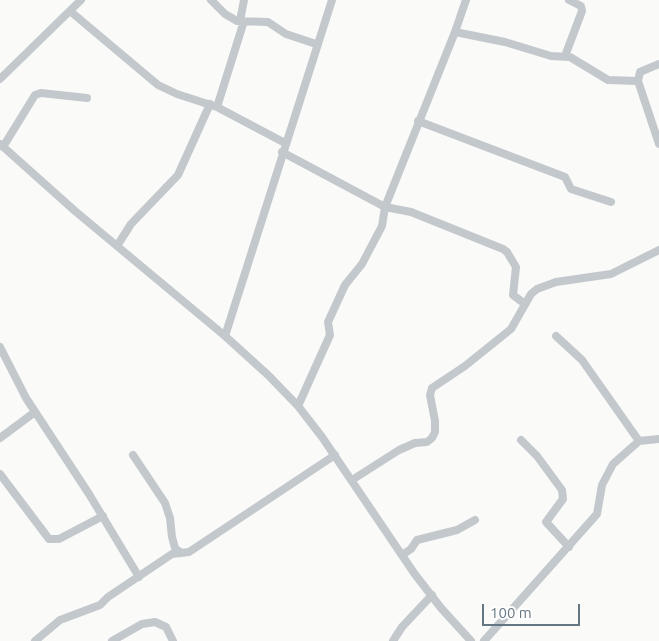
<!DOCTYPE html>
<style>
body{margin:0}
#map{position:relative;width:659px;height:641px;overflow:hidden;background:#fafaf8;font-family:Ubuntu,sans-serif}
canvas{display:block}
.scale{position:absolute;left:482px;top:604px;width:98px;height:22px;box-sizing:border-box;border:2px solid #657683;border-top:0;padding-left:6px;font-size:15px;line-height:18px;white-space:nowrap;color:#657683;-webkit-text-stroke:4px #fff;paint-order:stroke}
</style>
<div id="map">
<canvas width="659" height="641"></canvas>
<div class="scale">100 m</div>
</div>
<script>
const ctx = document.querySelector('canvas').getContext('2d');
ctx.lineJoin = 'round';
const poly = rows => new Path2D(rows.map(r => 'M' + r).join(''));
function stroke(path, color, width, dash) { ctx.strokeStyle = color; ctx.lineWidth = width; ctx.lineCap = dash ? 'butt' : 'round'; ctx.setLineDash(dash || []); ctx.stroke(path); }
const minor = poly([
 [211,0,225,14,237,21,268,22,286,34,316,44],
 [70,11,158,85,177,94,217,107,285,143],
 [240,21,244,0],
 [455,32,505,42,551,56,570,57,608,80,638,81],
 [565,56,582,11,581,6,569,0],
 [659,64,640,72,638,81,659,144],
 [0,79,81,0],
 [217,107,244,21],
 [418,121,565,177,571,189,611,202],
 [0,144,75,211,225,336,268,375,298,406,322,437,414,573,441,608,471,641],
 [3,147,35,95,41,93,87,98],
 [282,152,385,207,411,212,503,249,507,252,516,267,513,295,525,304],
 [117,246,131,224,178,175,210,104],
 [225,336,332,0],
 [556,336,582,360,639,441],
 [0,347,26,398,89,494,139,577],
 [298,406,330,335,328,322,345,285,362,264,382,226,385,207,455,32,466,0],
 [0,438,35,412],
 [521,440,537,456,562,490,563,499,546,522,569,547],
 [133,455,165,503,170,518,172,537,175,548,181,553],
 [0,474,49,539,59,539,103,516],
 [352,480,399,450,415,443,427,442,432,438,435,432,435,421,430,395,432,388,465,366,511,329,531,294,537,289,556,282,611,274,659,250],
 [402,555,411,549,417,540,457,530,475,520],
 [35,641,60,620,100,605,108,597,172,554,189,552,335,455],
 [112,641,142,624,155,622,166,627,173,641],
 [393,641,402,627,432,595],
 [484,641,597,514,602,485,613,464,639,441,659,439]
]);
stroke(minor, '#c3c8cc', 8);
</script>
